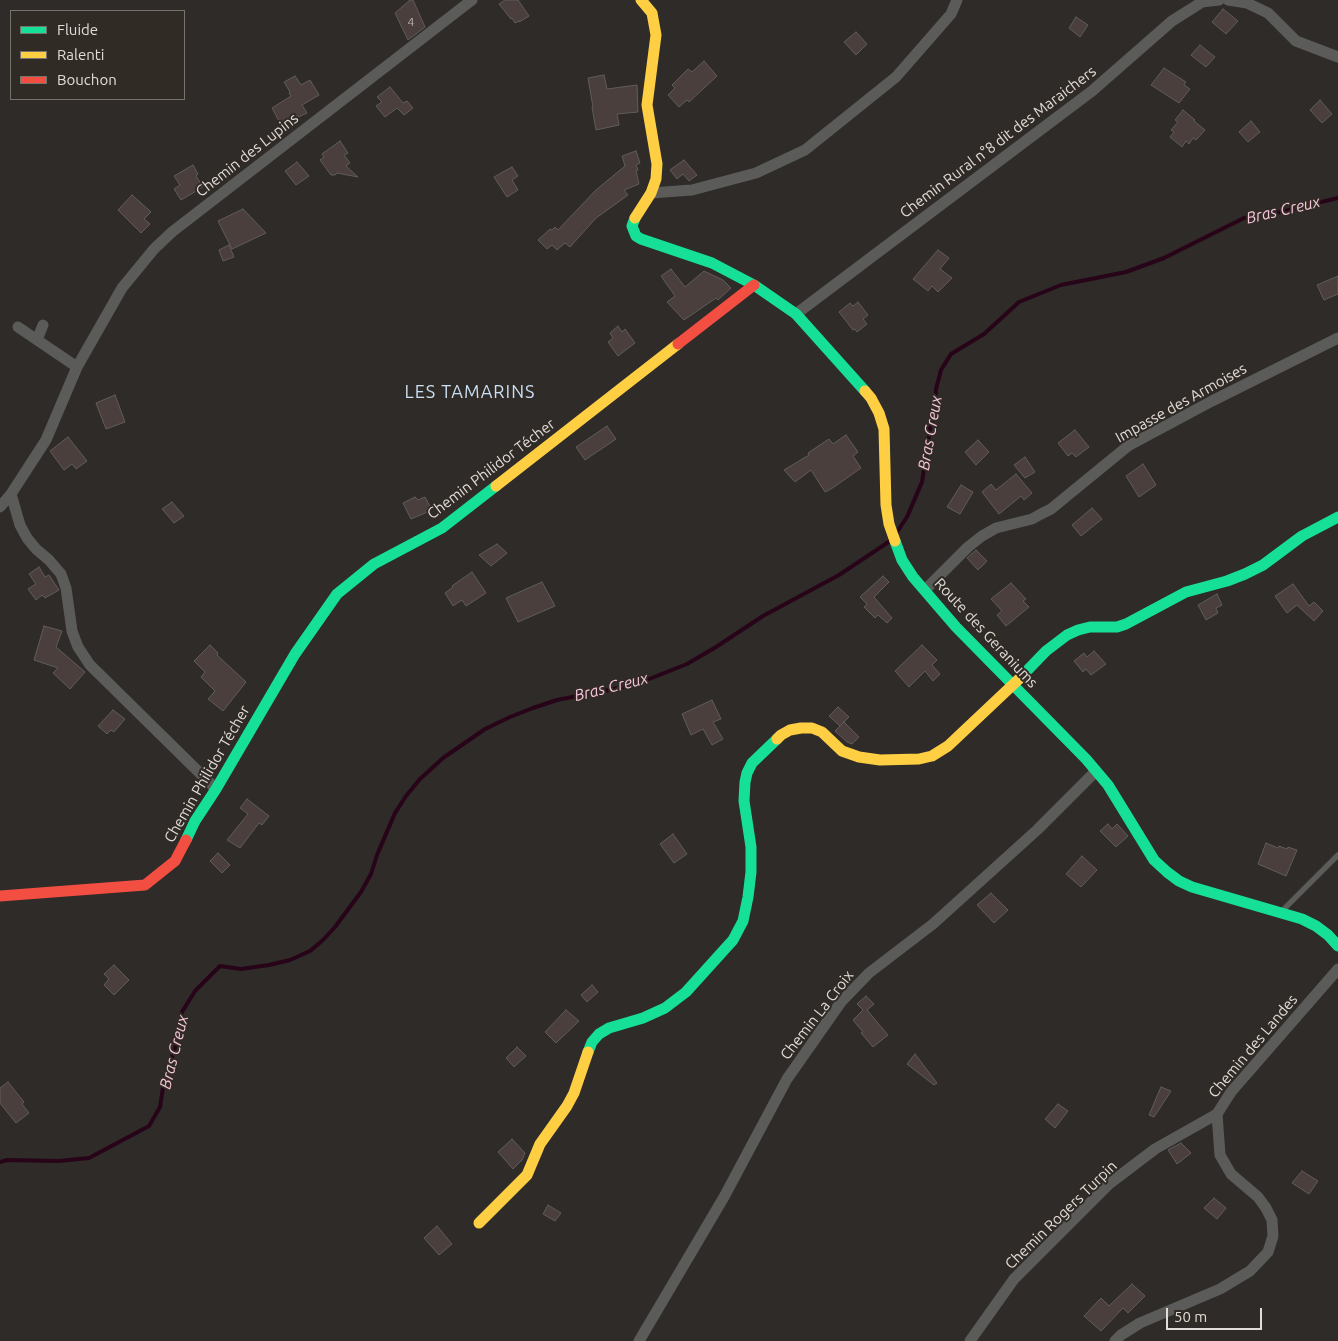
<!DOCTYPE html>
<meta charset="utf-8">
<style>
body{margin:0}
#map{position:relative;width:1338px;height:1341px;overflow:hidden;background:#2e2b29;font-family:Ubuntu,sans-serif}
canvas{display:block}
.legend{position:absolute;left:10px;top:10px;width:175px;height:90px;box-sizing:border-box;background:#312b26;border:1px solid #77726e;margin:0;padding:6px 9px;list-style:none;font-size:15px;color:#e1dcd9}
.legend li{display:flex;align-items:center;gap:10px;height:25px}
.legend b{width:25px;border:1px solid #77726e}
.scale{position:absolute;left:1166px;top:1308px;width:96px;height:22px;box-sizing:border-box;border:2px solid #e1dcd9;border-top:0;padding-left:6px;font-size:15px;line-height:18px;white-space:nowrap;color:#e1dcd9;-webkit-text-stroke:4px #312b26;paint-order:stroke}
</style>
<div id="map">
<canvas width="1338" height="1341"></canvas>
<ul class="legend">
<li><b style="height:6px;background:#16e098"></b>Fluide</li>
<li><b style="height:6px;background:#ffcf43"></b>Ralenti</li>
<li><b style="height:6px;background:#f24e42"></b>Bouchon</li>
</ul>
<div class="scale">50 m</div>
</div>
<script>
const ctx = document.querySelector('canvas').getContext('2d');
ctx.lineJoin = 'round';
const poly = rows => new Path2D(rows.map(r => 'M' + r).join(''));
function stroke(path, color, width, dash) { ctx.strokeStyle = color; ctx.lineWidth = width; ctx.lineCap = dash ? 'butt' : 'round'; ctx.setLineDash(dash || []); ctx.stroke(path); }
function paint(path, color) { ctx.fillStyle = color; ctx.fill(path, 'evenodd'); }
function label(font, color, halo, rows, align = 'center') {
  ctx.font = font + ' Ubuntu,sans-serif'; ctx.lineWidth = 4; ctx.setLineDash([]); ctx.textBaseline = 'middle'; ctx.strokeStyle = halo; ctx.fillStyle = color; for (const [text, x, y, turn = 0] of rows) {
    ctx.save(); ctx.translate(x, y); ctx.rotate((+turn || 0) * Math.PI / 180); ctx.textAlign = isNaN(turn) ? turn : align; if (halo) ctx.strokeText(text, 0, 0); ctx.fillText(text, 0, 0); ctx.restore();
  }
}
const stream = poly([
 [897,532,907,517,922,482,930,429,935,410,936,389,941,370,951,354,984,334,1019,302,1061,285,1126,272,1164,258,1244,218,1281,212,1338,198],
 [0,1162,7,1160,59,1161,89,1158,149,1126,160,1107,164,1081,179,1036,182,1012,195,991,220,966,241,969,269,965,290,960,310,951,323,940,335,927,361,892,371,874,377,855,395,813,406,796,420,779,443,758,459,747,485,729,510,717,533,708,557,700,634,685,687,664,716,647,763,616,839,575,890,541]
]);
const building = poly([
 [410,0,413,0,425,27,408,40,395,13,410,0],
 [505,0,518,0,529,16,519,22,519,21,515,23,512,18,511,19,499,4,505,0],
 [1223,9,1238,21,1226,34,1212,22,1223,9],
 [1076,17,1088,25,1080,37,1069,28,1076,17],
 [856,32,867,44,856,55,844,42,856,32],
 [1200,45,1215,57,1206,67,1191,55,1200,45],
 [704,61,717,76,689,102,687,100,679,107,668,95,675,88,672,85,688,69,692,72,704,61],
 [1164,68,1186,82,1184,85,1190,89,1179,103,1151,85,1164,68],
 [604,75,607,89,637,85,638,112,617,114,619,125,596,130,592,107,593,107,588,78,604,75],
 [295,76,301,85,310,80,319,95,302,105,307,113,281,125,272,108,291,96,289,93,290,92,284,82,295,76],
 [390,87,403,103,407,101,413,108,404,115,397,108,385,117,376,106,382,102,377,97,390,87],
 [1320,100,1332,114,1322,123,1310,110,1320,100],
 [1183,110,1195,120,1194,121,1205,130,1196,140,1193,138,1189,144,1186,141,1182,147,1170,137,1174,132,1171,130,1178,122,1175,120,1183,110],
 [1251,121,1260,132,1248,142,1239,132,1251,121],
 [340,141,348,153,344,155,350,163,346,166,358,177,337,173,335,175,331,175,320,160,324,157,322,154,340,141],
 [636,151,640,163,636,165,638,170,636,171,639,184,624,190,628,195,596,218,570,247,565,243,557,250,552,245,547,249,538,240,550,229,552,230,555,227,558,230,596,190,625,166,622,156,636,151],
 [684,160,697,175,689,181,683,174,677,179,670,170,684,160],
 [297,162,309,176,296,185,285,171,297,162],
 [193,165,198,174,196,176,203,187,181,200,174,189,180,185,174,176,193,165],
 [512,167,518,176,512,180,518,190,507,197,494,177,512,167],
 [132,195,151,212,144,219,150,224,141,233,118,210,132,195],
 [243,209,266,233,232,249,218,221,243,209],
 [229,245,234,257,223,261,219,250,229,245],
 [938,250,949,258,940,269,952,278,938,292,932,286,928,291,913,279,938,250],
 [671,269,685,287,704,271,723,280,731,288,718,300,716,298,684,320,667,302,675,296,661,276,671,269],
 [1338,276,1338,294,1324,300,1317,285,1338,276],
 [858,302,868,315,863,319,867,324,857,332,855,329,853,330,839,312,850,303,853,306,858,302],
 [618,326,622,332,625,329,635,343,618,356,608,342,613,338,610,333,618,326],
 [115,395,125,422,106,429,96,403,115,395],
 [607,426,616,439,585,460,576,447,607,426],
 [1075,430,1089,447,1076,457,1072,453,1068,456,1058,443,1075,430],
 [846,435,858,452,853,456,861,468,831,489,825,492,811,470,795,482,784,470,809,455,808,453,829,439,833,444,846,435],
 [68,437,87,461,76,469,72,464,64,470,50,451,68,437],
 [978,440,989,452,976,465,965,452,978,440],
 [1025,457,1035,472,1025,478,1014,465,1025,457],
 [1143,464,1156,485,1139,497,1126,476,1143,464],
 [1016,474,1032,493,1024,500,1021,496,999,514,982,492,991,484,996,490,1016,474],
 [961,485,973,492,960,514,947,507,961,485],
 [415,497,418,500,425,497,432,510,411,519,403,503,415,497],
 [172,502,184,516,174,523,162,509,172,502],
 [1092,508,1102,519,1081,536,1072,525,1092,508],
 [497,544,507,553,491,566,479,555,497,544],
 [976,550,987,561,978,570,967,558,976,550],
 [39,567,45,577,49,575,59,590,45,598,42,595,36,600,28,589,36,584,29,574,39,567],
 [472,572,486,593,466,606,462,600,453,606,445,593,453,587,452,586,472,572],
 [883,576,889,582,874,597,892,618,887,623,878,615,875,618,864,607,867,604,860,597,883,576],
 [542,582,555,606,518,622,506,598,542,582],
 [1011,583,1026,599,1023,601,1029,607,1006,626,997,615,1002,611,991,599,1011,583],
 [1293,584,1309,606,1314,602,1323,611,1314,621,1297,605,1287,613,1275,596,1293,584],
 [1217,594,1222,605,1216,608,1218,613,1206,620,1198,605,1217,594],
 [44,626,62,631,56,647,85,672,70,689,53,673,58,668,34,660,44,626],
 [210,645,218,653,217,655,246,682,223,711,208,699,215,691,201,677,205,672,194,661,210,645],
 [922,645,937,660,932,665,940,674,933,681,925,671,909,687,895,671,922,645],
 [1094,651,1106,664,1091,675,1086,669,1083,672,1074,661,1084,653,1087,657,1094,651],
 [712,700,721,719,713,722,723,739,712,745,703,729,691,735,682,714,712,700],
 [838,707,849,717,840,726,829,716,838,707],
 [113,710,125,719,114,732,111,730,107,734,98,726,113,710],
 [844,722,859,737,852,744,847,742,835,731,844,722],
 [247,799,269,816,262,825,259,823,240,848,227,840,248,814,240,808,247,799],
 [1108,824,1112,829,1117,824,1128,836,1116,847,1100,831,1108,824],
 [673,834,687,854,674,863,660,844,673,834],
 [1266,843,1278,848,1279,846,1287,849,1288,847,1297,850,1286,876,1258,864,1266,843],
 [218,853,230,865,222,873,210,861,218,853],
 [1082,856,1097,870,1081,887,1066,874,1082,856],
 [991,893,1008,910,994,923,977,905,991,893],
 [114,965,129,980,114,995,104,985,109,979,104,974,114,965],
 [592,985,598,992,587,1002,581,995,592,985],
 [866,996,874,1004,867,1010,888,1035,873,1047,861,1033,863,1032,853,1020,863,1010,857,1004,866,996],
 [566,1010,579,1021,556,1043,545,1032,566,1010],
 [517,1047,526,1056,514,1067,506,1058,517,1047],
 [915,1054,937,1083,934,1085,907,1064,915,1054],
 [8,1082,24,1102,22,1104,29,1113,16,1123,0,1103,0,1088,8,1082],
 [1161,1087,1171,1091,1154,1117,1149,1115,1161,1087],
 [1058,1104,1068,1111,1055,1128,1045,1119,1058,1104],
 [512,1139,525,1153,522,1160,513,1169,498,1152,512,1139],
 [1181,1143,1191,1153,1177,1164,1168,1150,1181,1143],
 [1302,1171,1318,1181,1309,1194,1292,1183,1302,1171],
 [1214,1198,1226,1208,1217,1219,1204,1208,1214,1198],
 [548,1205,561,1213,555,1221,543,1214,548,1205],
 [437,1226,452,1244,439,1255,424,1238,437,1226],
 [1132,1284,1145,1296,1128,1313,1123,1308,1101,1331,1084,1316,1101,1298,1109,1306,1132,1284]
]);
const lane = poly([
 [1283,910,1338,855]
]);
const street = poly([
 [1228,0,1247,3,1268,13,1296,41,1338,57],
 [651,193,692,190,756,173,805,150,896,77,951,14,957,0],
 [796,314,1092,91,1172,21,1202,2,1219,0],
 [18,327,77,367],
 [37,340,43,325],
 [11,494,20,525,27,538,36,549,49,560,61,574,66,588,72,631,78,647,90,665,216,789],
 [0,507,11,494,46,440,77,367,122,288,154,249,172,232,472,0],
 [925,590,968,547,982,536,996,528,1032,519,1041,514,1051,509,1128,446,1212,401,1338,338],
 [639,1341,724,1197,787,1079,841,1002,869,973,933,924,1037,830,1096,771],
 [970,1341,1014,1279,1109,1184,1155,1149,1217,1114],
 [1115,1341,1121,1335,1140,1323,1220,1289,1250,1271,1268,1252,1273,1236,1272,1220,1266,1208,1258,1197,1231,1174,1220,1155,1217,1114,1231,1092,1338,969]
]);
const fast = poly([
 [635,218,632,226,636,236,641,239,712,263,754,285,796,314,865,391],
 [895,541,902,560,913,577,956,627,1086,759,1108,785,1154,860,1167,872,1179,881,1192,887,1302,919,1316,926,1328,935,1338,946],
 [1019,679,1046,651,1067,635,1078,630,1090,627,1117,627,1126,624,1186,592,1227,581,1245,574,1263,565,1302,536,1338,517],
 [186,840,195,821,216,789,295,654,337,594,374,564,442,528,496,486],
 [588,1052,592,1042,599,1034,609,1028,643,1018,665,1008,686,992,733,940,743,921,748,897,751,872,751,847,744,801,745,782,747,773,752,763,777,739]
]);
const slow = poly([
 [635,218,651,193,656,179,657,164,647,105,656,35,652,13,641,0],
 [865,391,871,398,879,413,884,429,886,505,889,524,895,541],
 [496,486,678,344],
 [777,739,781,735,790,730,801,728,812,728,822,732,842,751,859,757,880,760,919,759,932,756,948,746,1019,679],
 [479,1223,527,1175,540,1144,567,1106,574,1093,588,1052]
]);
const jam = poly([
 [678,344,754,285],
 [0,896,145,885,175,861,186,840]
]);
const numberNames = [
 ["4",411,22]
];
const streetNames = [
 ["Chemin Rural n°8 dit des Maraichers",998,142,-37],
 ["Chemin des Lupins",247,155,-38],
 ["Impasse des Armoises",1181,403,-29],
 ["Chemin Philidor Técher",491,469,-37],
 ["Route des Geraniums",986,633,47],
 ["Chemin Philidor Técher",207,774,-60],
 ["Chemin La Croix",817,1015,-52],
 ["Chemin des Landes",1253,1046,-50],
 ["Chemin Rogers Turpin",1061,1215,-44]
];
const waterNames = [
 ["Bras Creux",1283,210,-13],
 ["Bras Creux",930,433,-80],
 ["Bras Creux",611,687,-14],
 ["Bras Creux",174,1052,-76]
];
const quarterNames = [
 ["LES TAMARINS",470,392]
];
stroke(stream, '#280419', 4);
paint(building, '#4b3f3e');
stroke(building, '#605c5c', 1);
stroke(lane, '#5b5b59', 5.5);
stroke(street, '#5b5b59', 11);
stroke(fast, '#16e098', 11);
stroke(slow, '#ffcf43', 11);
stroke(jam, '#f24e42', 11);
label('12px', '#bcb5b2', null, numberNames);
label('15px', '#e1dcd9', '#312b26', streetNames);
label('italic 16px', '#f6c5dc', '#312b26', waterNames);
ctx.letterSpacing = '1px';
label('18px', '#c9dff7', '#312b26', quarterNames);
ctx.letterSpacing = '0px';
</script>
